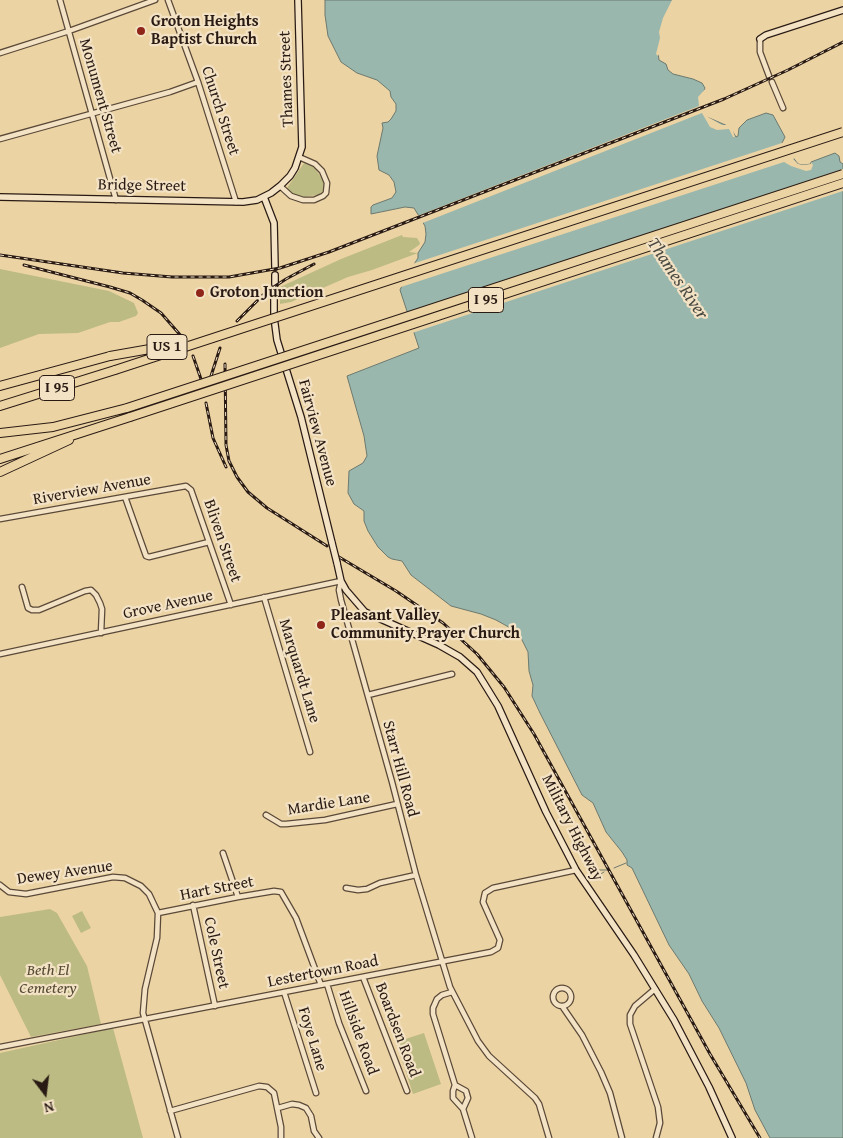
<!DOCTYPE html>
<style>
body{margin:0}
#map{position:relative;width:843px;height:1138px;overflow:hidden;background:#ecd3a4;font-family:"Gentium Book Plus",serif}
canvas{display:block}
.north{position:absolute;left:20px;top:1068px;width:50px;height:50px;-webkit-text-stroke:4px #f3e2c4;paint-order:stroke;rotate:165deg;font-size:14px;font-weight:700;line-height:20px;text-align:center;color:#291b14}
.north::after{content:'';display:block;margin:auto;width:18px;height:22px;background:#291b14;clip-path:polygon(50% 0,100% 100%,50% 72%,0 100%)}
</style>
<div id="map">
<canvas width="843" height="1138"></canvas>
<div class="north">N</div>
</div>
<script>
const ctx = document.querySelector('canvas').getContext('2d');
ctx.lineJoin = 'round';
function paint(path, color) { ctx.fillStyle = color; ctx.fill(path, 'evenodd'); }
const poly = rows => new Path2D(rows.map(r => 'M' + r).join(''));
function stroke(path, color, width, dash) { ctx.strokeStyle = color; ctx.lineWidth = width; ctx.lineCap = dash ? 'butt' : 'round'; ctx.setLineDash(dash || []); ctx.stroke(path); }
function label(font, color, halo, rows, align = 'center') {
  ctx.font = font + ' "Gentium Book Plus",serif'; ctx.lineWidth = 4.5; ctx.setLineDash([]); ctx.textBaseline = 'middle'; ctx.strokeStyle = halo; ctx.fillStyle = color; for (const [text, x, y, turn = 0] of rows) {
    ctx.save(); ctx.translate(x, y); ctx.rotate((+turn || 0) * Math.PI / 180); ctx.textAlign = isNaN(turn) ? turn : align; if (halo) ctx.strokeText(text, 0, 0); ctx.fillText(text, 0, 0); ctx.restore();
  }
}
const green = poly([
 [304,163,315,168,324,182,324,189,319,195,300,197,293,194,288,190,287,188],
 [402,235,403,237,417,238,420,243,419,245,409,252,418,253,372,270,348,277,291,302,280,304,280,287,341,259],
 [0,269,109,291,134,303,138,313,136,316,119,322,110,322,78,333,39,334,0,348],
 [50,909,57,913,87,966,101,1024,31,1037,0,975,0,917],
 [82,911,91,928,81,933,72,916],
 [113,1028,143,1138,0,1138,0,1053],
 [424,1033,441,1084,413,1094,396,1042]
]);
const water = poly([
 [325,0,675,0,668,16,658,52,659,60,666,64,668,70,673,74,693,79,702,83,705,88,701,100,707,117,730,127,736,137,738,136,739,128,747,120,766,113,773,115,785,137,782,143,798,164,803,165,811,164,811,162,835,153,839,156,840,162,843,164,843,1138,770,1138,755,1110,746,1083,719,1028,702,1001,689,974,669,945,632,868,627,865,627,860,622,852,606,832,593,803,582,795,540,713,532,696,533,685,529,671,528,652,521,638,514,630,496,620,481,614,451,606,411,575,402,561,392,559,388,557,378,547,368,531,364,521,364,511,354,504,348,493,349,471,363,463,367,456,364,436,347,376,419,348,400,290,407,275,418,258,418,253,425,242,426,234,425,226,414,208,405,207,371,214,371,207,373,205,392,198,396,192,394,182,389,175,379,170,377,156,383,128,382,123,388,122,391,119,396,111,396,104,391,97,390,91,377,80,357,73,341,62,328,36,325,15,325,0]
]);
const pier = poly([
 [672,0,678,0,676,8,668,20,663,47,658,56,656,54,660,38,659,32,663,18],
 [707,87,703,101,708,117,722,125,730,125,732,127,735,137,733,137,729,129,717,130,710,127,702,113,420,224,419,222,417,216,699,106,698,97],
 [785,142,795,158,793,159,798,164,803,165,811,164,811,162,813,165,811,170,806,171,791,166,784,162,398,288,404,274,412,264],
 [843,169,843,191,412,333,405,313]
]);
const stream = poly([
 [614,868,626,863],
 [590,870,607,870],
 [594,878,604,872]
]);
const street = poly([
 [60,0,116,200],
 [168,0,198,82,236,202],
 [760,39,760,52,769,76],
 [0,53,69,31,155,0],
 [772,82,783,108],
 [0,139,170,92,198,82],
 [280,186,291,196,303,200,314,200,323,196,326,193,327,183,322,171,315,164,299,157],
 [125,497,146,556,149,557,209,542],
 [0,519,186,486,191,490,231,605],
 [22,587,28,608,32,610,39,610,85,591,91,590,96,595,100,603,102,609,101,633],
 [264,597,310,752],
 [0,654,341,581,339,590,341,600,392,782,416,875,450,987,478,1041,489,1056,535,1098,539,1104,549,1138],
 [368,695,452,674],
 [266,815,281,824,286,824,325,820,397,804],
 [223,853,238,897],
 [0,885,9,892,26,894,113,877,125,878,141,886,149,894,158,913,157,938,145,989,143,1013,178,1138],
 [346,888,358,890,367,889,380,883,416,875],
 [193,905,215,1006],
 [158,913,238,897,274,891,281,892,296,918,321,985],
 [363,977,407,1091],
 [327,984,339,1023,366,1091],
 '553 997a9 9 0 1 1 18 0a9 9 0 1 1-18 0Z',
 [655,989,635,1006,630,1015,630,1024,658,1107,660,1123,656,1138],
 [284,992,316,1093],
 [452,992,442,995,437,999,433,1008,433,1014,455,1085,453,1091,453,1098,463,1109,472,1138],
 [562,1006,582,1035,601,1072,610,1093,622,1138],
 [0,1047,491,952,498,948,500,940,483,902,485,893,493,888,576,870],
 [455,1085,466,1091,468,1098,463,1109],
 [278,1108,292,1104,299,1105,306,1108,311,1116,314,1131,319,1138],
 [170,1111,259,1086,267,1087,274,1093,281,1127,281,1138]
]);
const secondary = poly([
 [760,39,766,35,843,10],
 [0,197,243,202,257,200,271,193,280,186,290,176,295,168,302,147,298,0],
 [264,197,274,223,275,267],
 [275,275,275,284],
 [274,291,274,317,277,340,301,417,332,543],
 [337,563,341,581,346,590,365,612,439,645,460,657,477,672,498,706,546,812,576,870,634,955,674,1020,709,1087,732,1138]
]);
const highway = poly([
 [0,386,110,356],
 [0,406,115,370],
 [0,433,53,427,127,408],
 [0,459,130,417],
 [0,472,69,440]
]);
const rail = poly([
 [0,255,123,273,172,277,229,277,280,268,329,252,724,99,788,70,843,42],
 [24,265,110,287,130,293,142,300,161,313,182,337],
 [237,321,266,292,286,279,314,264],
 [193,356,201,379],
 [225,364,226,445,229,461,237,477,248,492,267,508,327,546],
 [211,376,220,348],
 [206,403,213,438,226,467],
 [339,557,396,591,443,623,477,654,504,687,534,734,710,1054,760,1138]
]);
const secondaryBridge = poly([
 [332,543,337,563]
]);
const highwayBridge = poly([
 [110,356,184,343],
 [115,370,843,132],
 [127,408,843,174],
 [130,417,843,183]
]);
const markers = [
 [141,31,5,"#8f2418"],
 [200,293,5,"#8f2418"],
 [321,625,5,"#8f2418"]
];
const shields = [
 [486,300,35],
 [167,347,40],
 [57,388,35]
];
const shieldNames = [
 ["I 95",486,300],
 ["US 1",167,347],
 ["I 95",57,388]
];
const poiNames = [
 ["Groton Heights",151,22],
 ["Baptist Church",151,40],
 ["Groton Junction",210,293],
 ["Pleasant Valley",331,616],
 ["Community Prayer Church",331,634]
];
const streetNames = [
 ["Thames Street",287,79,-92],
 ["Monument Street",100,96,74],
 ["Church Street",220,111,72],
 ["Bridge Street",142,186,1],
 ["Fairview Avenue",317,433,75],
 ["Riverview Avenue",92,490,-10],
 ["Bliven Street",222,541,71],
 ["Grove Avenue",168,605,-12],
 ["Marquardt Lane",299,671,73],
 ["Starr Hill Road",400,769,75],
 ["Mardie Lane",329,804,-9],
 ["Military Highway",572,828,63],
 ["Dewey Avenue",65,873,-8],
 ["Hart Street",217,889,-11],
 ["Cole Street",216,953,78],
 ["Lestertown Road",323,972,-11],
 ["Boardsen Road",397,1030,69],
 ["Hillside Road",358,1033,70],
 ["Foye Lane",312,1039,73]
];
const parkNames = [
 ["Beth El",48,971],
 ["Cemetery",48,989]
];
const waterNames = [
 ["Thames River",677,279,56]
];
paint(green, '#bcbb83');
paint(water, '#99b7ac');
stroke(water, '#6c796f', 1);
paint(pier, '#ecd3a4');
stroke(stream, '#6c796f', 1);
stroke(street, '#5a4938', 7);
stroke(secondary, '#291b14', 8);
stroke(highway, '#291b14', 10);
stroke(street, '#f3e2c4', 4.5);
stroke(secondary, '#f3e2c4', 5.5);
stroke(highway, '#ecd3a4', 8);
stroke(rail, '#291b14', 3);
stroke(rail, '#f3e2c4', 1, [4]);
stroke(secondaryBridge, '#291b14', 8, []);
stroke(highwayBridge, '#291b14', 10, []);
stroke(secondaryBridge, '#f3e2c4', 5.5);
stroke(highwayBridge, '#ecd3a4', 8);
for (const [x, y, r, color] of markers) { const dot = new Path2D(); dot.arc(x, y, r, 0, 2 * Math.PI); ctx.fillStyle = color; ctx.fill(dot); stroke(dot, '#f3e2c4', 2); }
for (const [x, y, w] of shields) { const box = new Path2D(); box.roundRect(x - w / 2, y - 12.5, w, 25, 4); ctx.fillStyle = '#f3e2c4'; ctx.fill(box); stroke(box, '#291b14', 1); }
label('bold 15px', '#291b14', null, shieldNames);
label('bold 16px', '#291b14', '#f3e2c4', poiNames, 'left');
label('16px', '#291b14', '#f3e2c4', streetNames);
label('italic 16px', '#554b35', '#f3e2c4', parkNames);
label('italic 18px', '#4b4a42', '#f3e2c4', waterNames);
</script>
